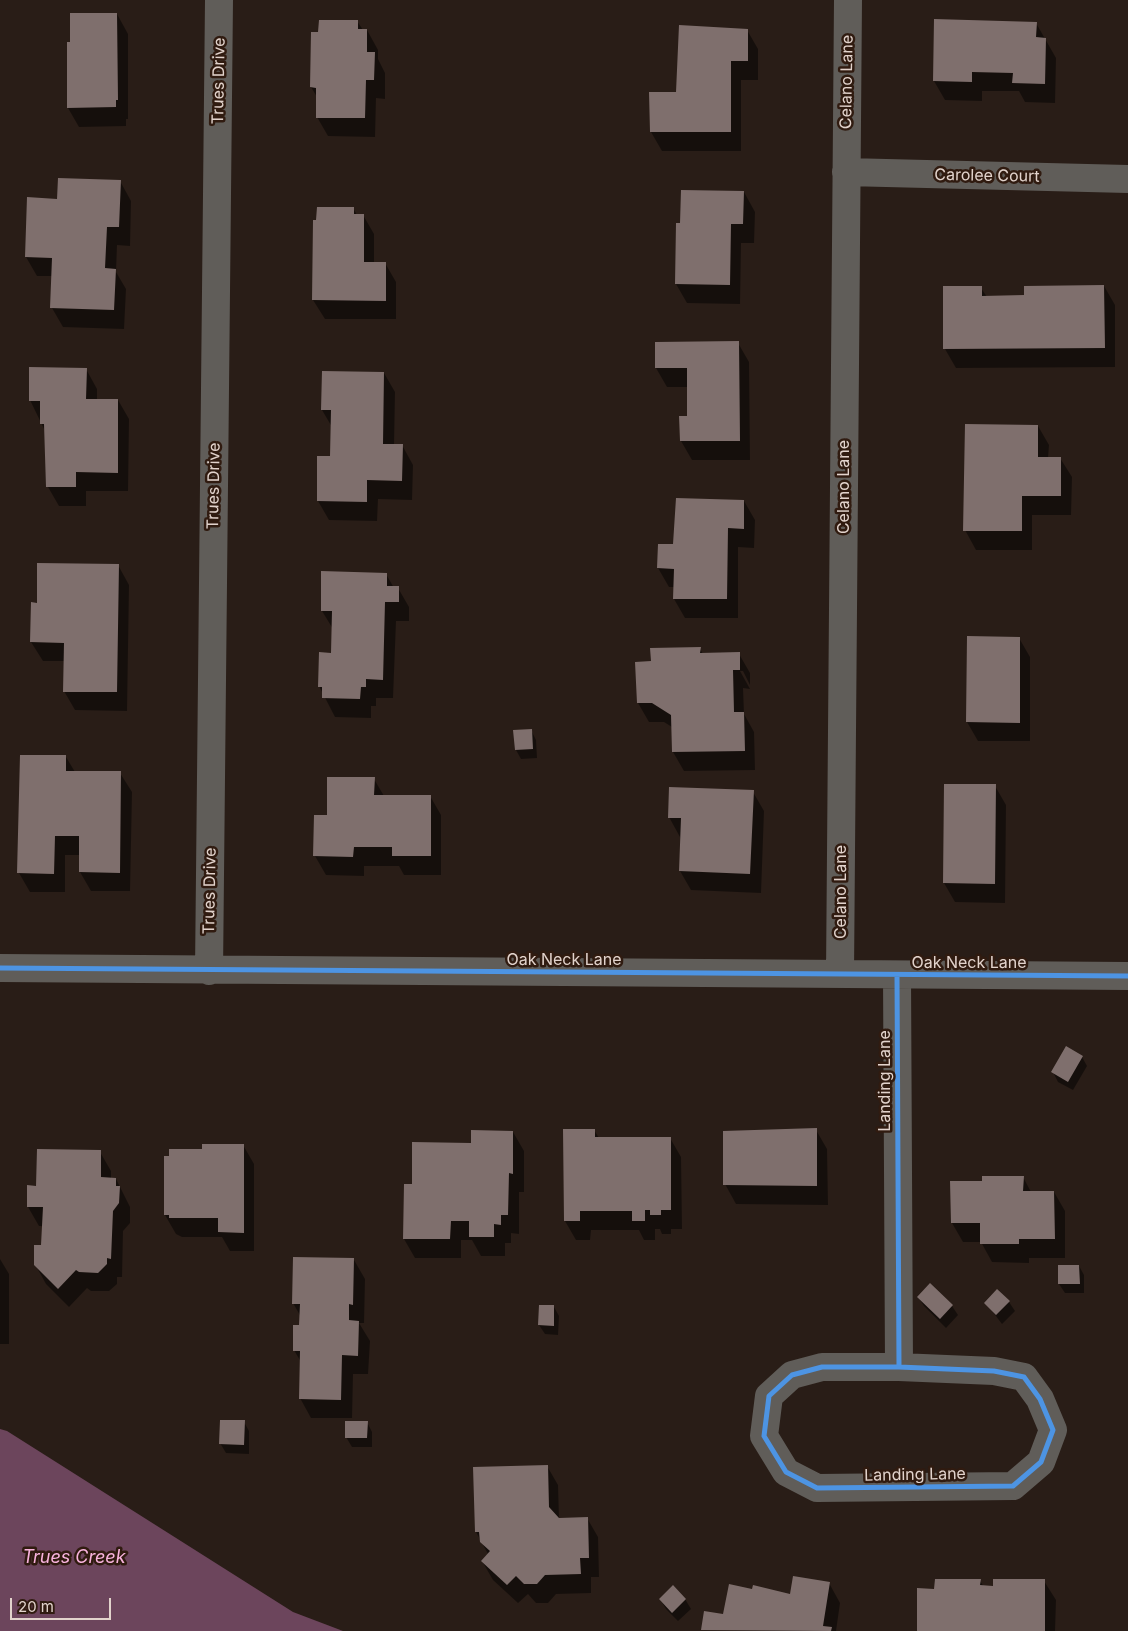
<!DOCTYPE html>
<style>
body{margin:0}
#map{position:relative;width:1128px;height:1631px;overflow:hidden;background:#291d17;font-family:Inter,sans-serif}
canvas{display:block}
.scale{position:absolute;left:10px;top:1598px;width:101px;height:22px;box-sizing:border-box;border:2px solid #e2d3cc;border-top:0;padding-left:6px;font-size:15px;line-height:18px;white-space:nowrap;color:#e2d3cc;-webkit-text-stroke:4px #301b10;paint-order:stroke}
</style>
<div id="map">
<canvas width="1128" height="1631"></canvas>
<div class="scale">20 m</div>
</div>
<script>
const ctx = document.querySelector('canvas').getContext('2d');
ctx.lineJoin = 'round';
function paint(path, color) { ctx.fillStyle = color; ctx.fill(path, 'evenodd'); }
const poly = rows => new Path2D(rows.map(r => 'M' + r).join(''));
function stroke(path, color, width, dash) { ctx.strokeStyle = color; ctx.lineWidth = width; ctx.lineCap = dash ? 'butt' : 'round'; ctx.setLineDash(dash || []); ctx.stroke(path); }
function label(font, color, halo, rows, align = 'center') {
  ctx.font = font + ' Inter,sans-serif'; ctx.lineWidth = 5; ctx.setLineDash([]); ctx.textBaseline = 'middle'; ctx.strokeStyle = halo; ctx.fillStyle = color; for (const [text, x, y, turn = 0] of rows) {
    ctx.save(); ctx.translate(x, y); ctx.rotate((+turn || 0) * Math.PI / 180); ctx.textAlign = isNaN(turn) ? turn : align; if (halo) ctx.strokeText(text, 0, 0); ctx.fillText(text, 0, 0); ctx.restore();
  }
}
const water = poly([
 [0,1429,7,1431,293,1612,343,1631,0,1631]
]);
const shadow = poly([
 [117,14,128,34,128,119,126,119,126,126,79,127,68,108],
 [357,21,363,30,367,30,378,50,378,59,385,73,385,99,376,98,375,137,328,136,317,117,317,97,311,87,319,33],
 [1036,23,1056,58,1055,103,1025,102,1019,91,982,91,982,101,945,100,934,81],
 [747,30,758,49,758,80,741,80,741,151,662,151,651,132,677,93],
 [120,181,131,201,130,246,117,245,116,272,126,289,124,329,63,327,52,308,53,276,37,276,26,257,58,200],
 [744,192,755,212,754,243,741,243,740,304,687,303,676,284,682,224],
 [353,208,357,215,363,215,374,234,374,263,385,263,396,282,396,319,325,319,313,300,314,222],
 [1104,286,1115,305,1115,367,956,368,945,349,981,288,987,297,1025,297],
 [738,343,749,362,750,460,692,460,681,441,688,417,688,387,667,387,656,368],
 [86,369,97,389,97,400,118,400,129,419,128,491,86,491,86,506,59,506,48,487,46,433,30,400],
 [384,373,395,392,394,445,402,445,413,465,412,500,378,499,377,521,329,520,318,501,332,457,332,427,322,410],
 [1038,426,1049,445,1048,458,1060,458,1072,477,1071,515,1032,515,1032,550,976,550,965,530],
 [744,501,755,520,754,548,738,547,738,618,685,618,674,599,674,587,669,587,658,568,674,546],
 [118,565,129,585,127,711,75,710,64,691,65,661,43,661,31,642,38,604],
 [386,574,394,588,398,588,409,607,409,621,396,621,393,698,376,698,376,706,371,706,371,718,335,717,319,686,332,654,333,629,322,611],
 [968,638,1019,638,1030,657,1030,741,978,741,967,722],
 [700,649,703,654,739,654,750,673,750,685,743,671,740,671,750,689,743,688,744,714,754,732,755,770,684,771,673,752,672,727,664,722,649,722,638,703,652,663],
 [531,730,536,740,537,758,521,759,516,750,514,731],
 [66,757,75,772,120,773,132,792,130,891,91,891,80,872,80,855,65,855,65,892,30,892,19,873],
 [374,779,384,796,430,796,441,815,441,875,404,875,399,866,364,866,364,876,326,875,315,856],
 [945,785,995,786,1006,805,1005,903,955,902,944,883],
 [753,792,764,811,761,893,691,890,680,871,680,837,669,817],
 [1082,1057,1087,1066,1073,1090,1058,1082,1053,1072],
 [594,1130,599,1138,670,1138,681,1157,682,1229,671,1229,671,1234,662,1234,660,1229,655,1229,655,1240,644,1240,639,1230,591,1230,590,1240,576,1240,565,1221],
 [816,1130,827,1149,828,1205,736,1204,725,1184],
 [513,1132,524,1151,524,1192,519,1192,519,1234,511,1233,511,1243,505,1243,505,1256,481,1256,472,1240,461,1240,461,1258,415,1258,404,1239,413,1186,472,1144],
 [243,1145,254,1164,254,1251,230,1251,222,1237,182,1237,176,1234,165,1215,165,1158],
 [100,1152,111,1171,111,1179,116,1179,130,1207,130,1223,123,1231,122,1277,117,1277,117,1284,109,1291,91,1291,87,1288,69,1307,46,1284,35,1264,43,1246,43,1226,39,1226,28,1207,37,1187],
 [1023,1177,1031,1192,1054,1192,1065,1211,1065,1258,1029,1258,1029,1263,992,1262,981,1242,963,1242,952,1223],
 [0,1259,9,1274,9,1344,0,1344],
 [354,1260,365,1279,364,1323,359,1323,370,1341,368,1374,353,1374,352,1418,311,1418,300,1398,301,1362,294,1350,301,1317,293,1303],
 [1079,1266,1084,1275,1084,1293,1065,1293,1059,1284],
 [930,1284,952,1306,958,1315,946,1328,924,1306,918,1297],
 [997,1290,1009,1302,1015,1311,1002,1324,986,1303],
 [554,1307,559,1316,558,1335,545,1334,539,1325],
 [244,1422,249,1431,249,1454,226,1453,220,1443],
 [367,1422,372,1432,372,1447,352,1447,346,1437],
 [547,1466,558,1485,559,1519,587,1518,598,1537,599,1577,591,1577,591,1593,556,1594,548,1603,536,1603,528,1594,518,1603,493,1580,482,1561,488,1554,476,1532],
 [980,1581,984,1587,994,1587,1044,1581,1056,1600,1055,1631,918,1631,936,1590],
 [829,1583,840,1603,836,1631,702,1630,724,1615],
 [660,1599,685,1599,691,1609,678,1621,666,1609]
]);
const building = poly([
 [70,13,117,13,118,100,116,100,116,107,67,108,67,42,70,42],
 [934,19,1037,22,1036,37,1046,38,1045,84,1012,83,1013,73,972,72,972,82,933,81],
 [319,20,358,20,358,29,367,29,367,52,375,52,374,80,366,80,365,118,316,118,316,88,310,87,311,32,318,32],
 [679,25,748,29,748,61,731,61,731,132,650,132,649,92,676,92],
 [58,178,121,180,119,227,107,227,105,268,116,269,114,310,50,308,52,258,25,257,27,197,57,199],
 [681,190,744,191,743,224,731,224,730,285,675,284,676,223,680,223],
 [317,207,354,207,354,214,364,214,364,262,386,262,386,301,312,300,313,220,316,220],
 [1104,285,1105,348,943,349,943,286,982,286,982,296,1024,295,1024,286],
 [739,341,740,441,680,441,679,416,687,416,687,368,655,368,655,342],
 [29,367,87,368,86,399,118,399,118,473,76,472,76,487,46,487,44,424,40,424,40,401,29,401],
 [322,371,384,372,383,444,403,444,402,481,367,480,367,502,317,501,317,456,330,456,331,410,321,410],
 [965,424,1038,425,1038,457,1061,457,1061,496,1022,496,1022,531,963,531],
 [676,498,744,500,744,529,728,528,727,599,673,599,674,569,657,568,658,544,673,544],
 [37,563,119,564,117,692,63,692,64,643,30,642,31,602,37,603],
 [321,571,387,573,387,586,399,586,399,602,385,602,383,680,366,679,366,687,361,687,360,699,322,698,322,687,318,687,319,652,331,653,332,611,321,611],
 [967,636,1020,637,1020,723,966,722],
 [701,647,700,653,740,652,740,670,733,670,734,712,744,712,745,751,672,752,671,715,652,703,637,703,635,662,651,661,650,648],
 [532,729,533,749,515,750,513,730],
 [20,755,66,755,66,771,121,771,120,873,79,872,79,836,55,836,54,874,17,873],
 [327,777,375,777,374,795,431,795,431,856,392,856,392,847,354,847,353,857,313,856,314,815,327,815],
 [944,784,996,784,995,884,943,883],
 [669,787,754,790,750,874,679,871,681,818,668,818],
 [1066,1046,1083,1056,1068,1082,1051,1072],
 [817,1128,817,1186,723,1185,723,1131],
 [563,1129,595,1129,595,1137,671,1137,671,1210,661,1210,661,1215,650,1215,650,1210,645,1210,645,1221,632,1221,632,1211,580,1211,580,1221,564,1221],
 [471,1130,513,1131,513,1174,509,1173,508,1215,501,1215,501,1225,494,1224,494,1237,469,1237,469,1221,451,1221,450,1239,403,1239,404,1184,412,1184,412,1142,471,1143],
 [202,1144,244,1144,244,1233,218,1232,218,1218,169,1218,169,1215,164,1215,164,1156,169,1156,169,1149,202,1149],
 [37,1149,101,1150,101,1177,116,1178,116,1186,120,1186,119,1203,113,1211,111,1259,107,1258,107,1264,98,1273,79,1272,76,1270,58,1289,34,1265,34,1245,41,1245,43,1207,27,1207,27,1185,36,1186],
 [982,1176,1024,1176,1023,1191,1054,1191,1055,1239,1019,1239,1019,1244,980,1244,980,1223,951,1223,950,1181,982,1181],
 [293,1257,354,1258,353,1305,349,1304,349,1320,359,1321,358,1356,342,1355,341,1400,299,1399,300,1351,293,1351,293,1325,299,1325,300,1304,292,1304],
 [1058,1265,1079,1265,1080,1284,1058,1284],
 [930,1283,953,1305,940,1319,917,1297],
 [997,1289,1010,1301,996,1315,984,1303],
 [539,1305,554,1305,554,1326,538,1325],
 [220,1420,245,1420,244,1445,219,1444],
 [345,1421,368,1421,367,1438,345,1438],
 [548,1465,549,1507,559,1518,588,1517,589,1558,580,1558,581,1574,545,1575,537,1584,524,1584,516,1576,507,1585,481,1561,490,1551,480,1542,479,1532,475,1532,473,1467],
 [793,1576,830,1582,823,1626,832,1627,831,1631,701,1630,704,1611,723,1614,729,1584,752,1589,753,1585,790,1594],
 [935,1579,981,1579,980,1585,993,1586,993,1579,1045,1579,1045,1631,917,1631,917,1588,934,1589],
 [673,1585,686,1599,672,1613,659,1599]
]);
const minor = poly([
 [846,172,1128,179],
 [0,968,1128,976],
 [209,971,219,0],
 [840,973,848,0],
 [897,975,899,1367,822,1367,792,1375,769,1396,764,1436,786,1472,817,1488,1013,1486,1041,1462,1053,1430,1040,1399,1024,1377,994,1371,899,1367]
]);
const cycleway = poly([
 [0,968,1128,976],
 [897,975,899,1367,822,1367,792,1375,769,1396,764,1436,786,1472,817,1488,1013,1486,1041,1462,1053,1430,1040,1399,1024,1377,994,1371,899,1367]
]);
const streetNames = [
 ["Trues Drive",219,81,-89],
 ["Celano Lane",847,82,-89],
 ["Carolee Court",987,176,1],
 ["Trues Drive",214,486,-89],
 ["Celano Lane",844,487,-90],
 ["Trues Drive",210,891,-89],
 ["Celano Lane",841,892,-90],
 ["Oak Neck Lane",564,960],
 ["Oak Neck Lane",969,963],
 ["Landing Lane",885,1081,-90],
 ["Landing Lane",915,1475,-1]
];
const waterNames = [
 ["Trues Creek",74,1558]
];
paint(water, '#6c455c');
paint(shadow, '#0007');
paint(building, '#7f6f6d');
stroke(minor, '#605d59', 28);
stroke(cycleway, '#4d94e3', 5);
label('16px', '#e2d3cc', '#301b10', streetNames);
label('italic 18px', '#f9b3de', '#301b10', waterNames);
</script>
